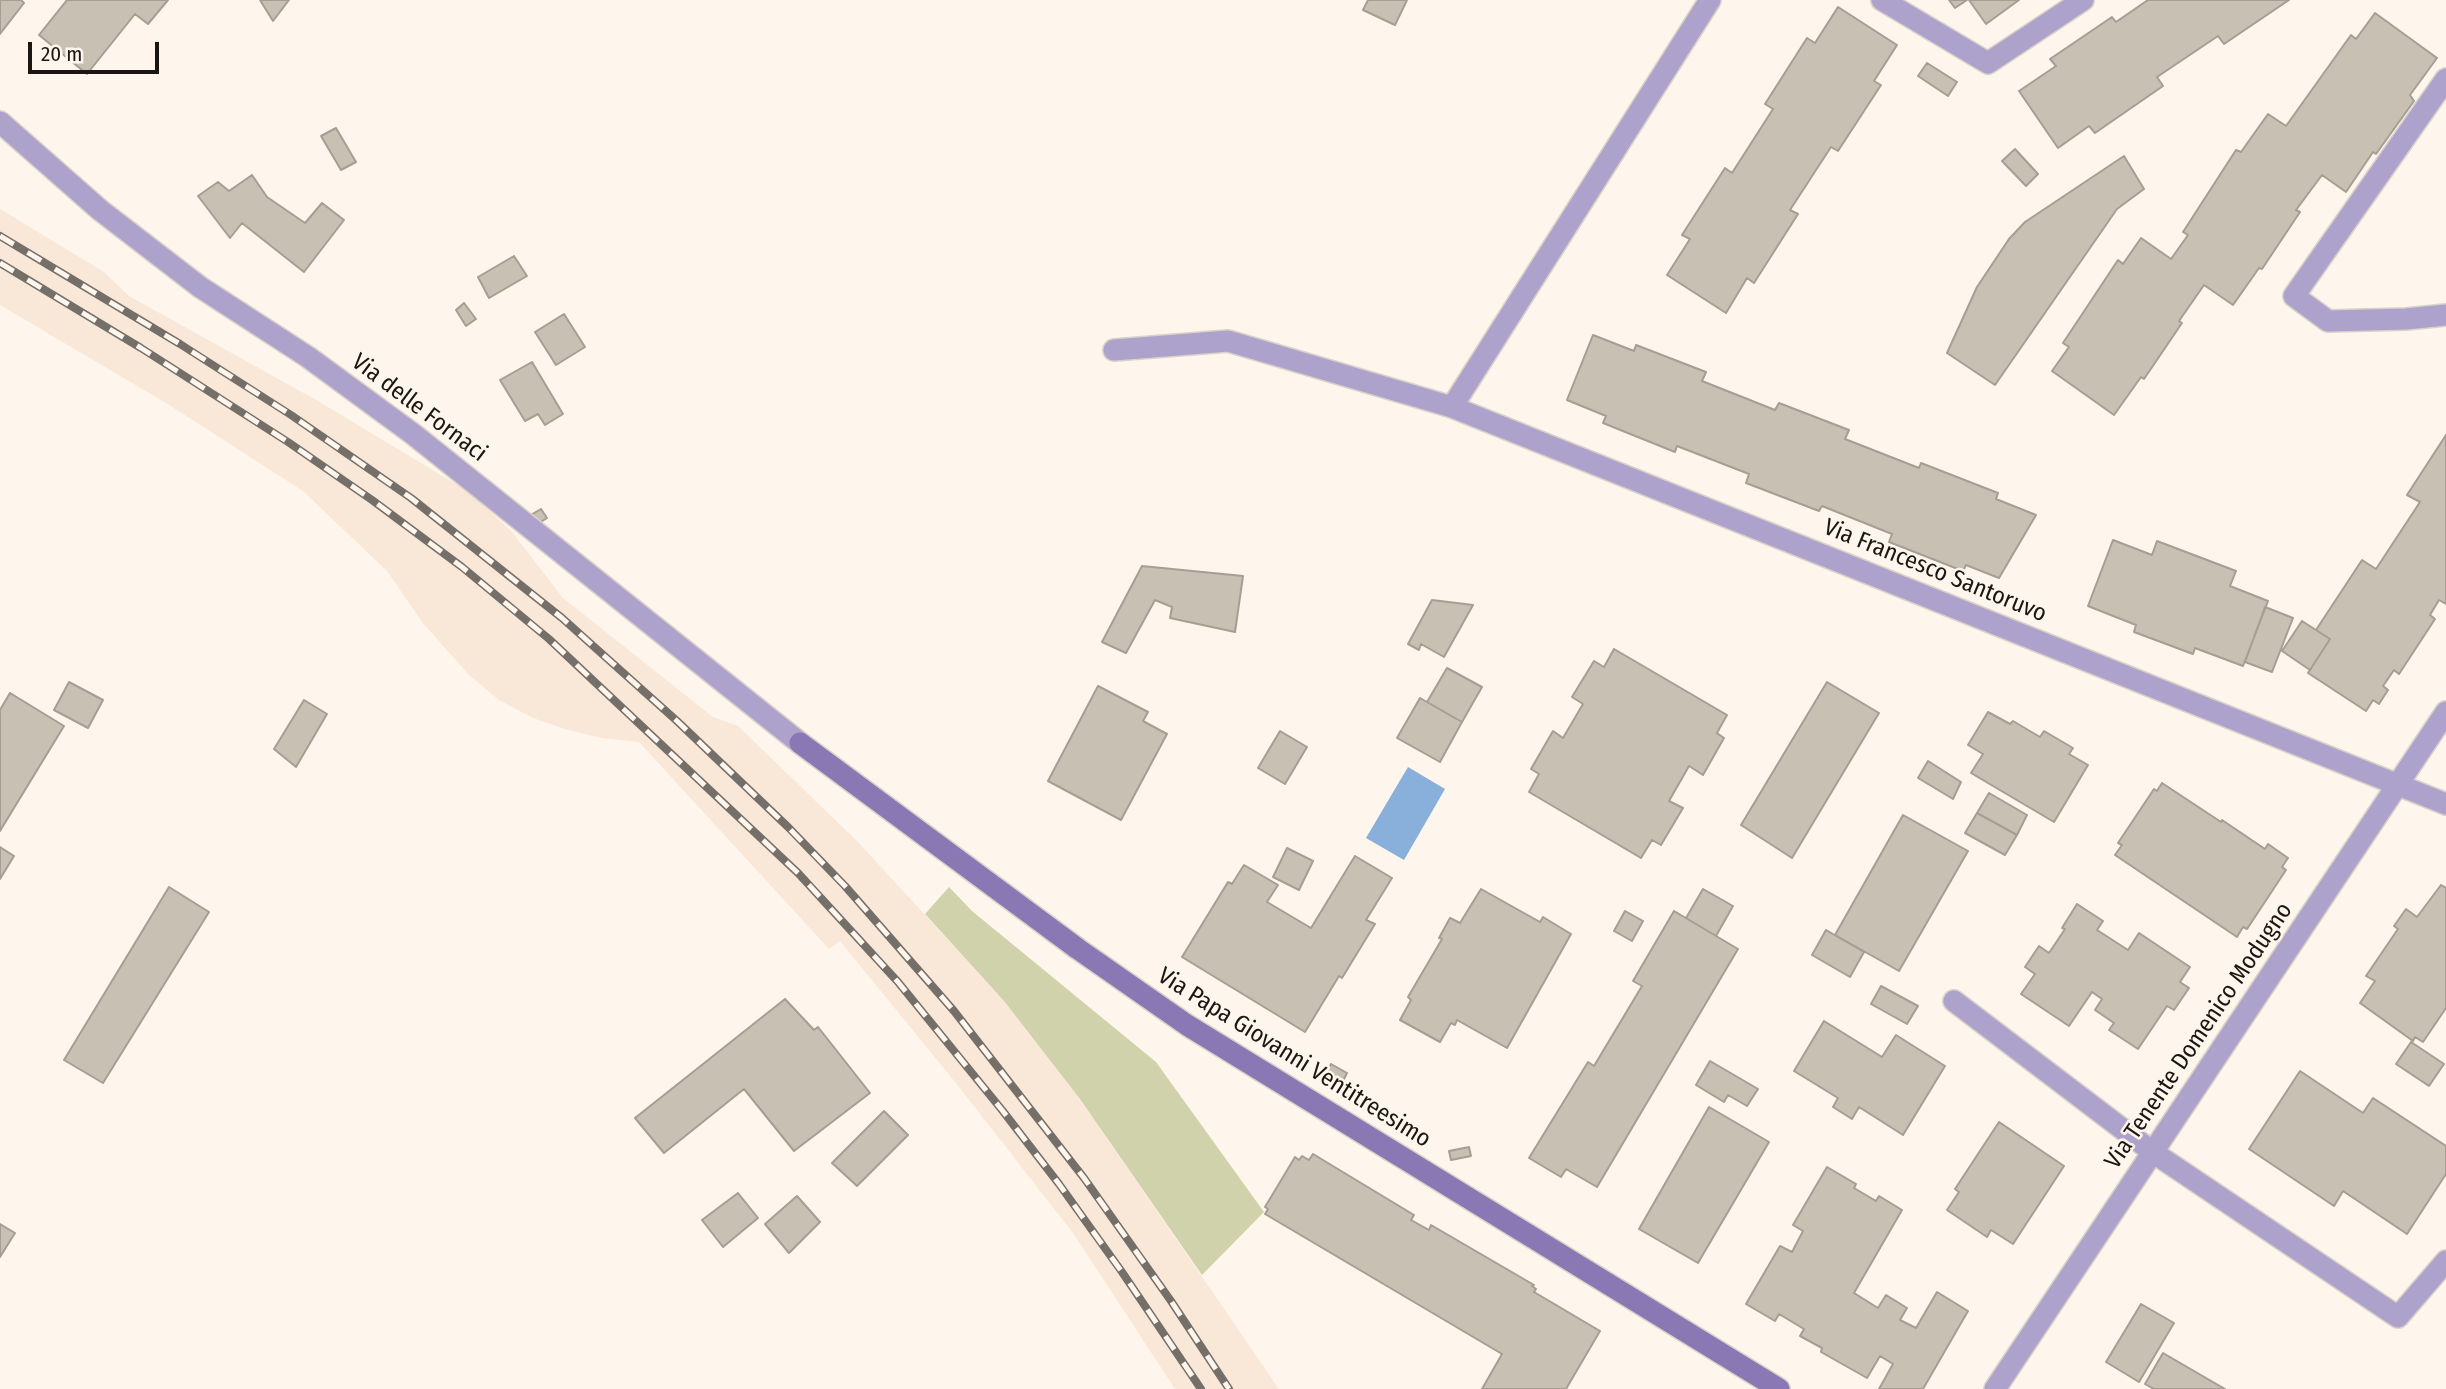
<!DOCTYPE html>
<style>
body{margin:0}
#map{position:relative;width:2446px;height:1389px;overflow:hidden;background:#fef5ec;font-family:"Fira Sans Condensed",sans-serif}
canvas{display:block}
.scale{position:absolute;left:28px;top:42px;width:131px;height:32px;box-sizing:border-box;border:4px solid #1a1612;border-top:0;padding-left:9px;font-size:21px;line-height:24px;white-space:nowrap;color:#1a1612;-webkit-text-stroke:5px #fef5ec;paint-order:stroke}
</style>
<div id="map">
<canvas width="2446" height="1389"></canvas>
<div class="scale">20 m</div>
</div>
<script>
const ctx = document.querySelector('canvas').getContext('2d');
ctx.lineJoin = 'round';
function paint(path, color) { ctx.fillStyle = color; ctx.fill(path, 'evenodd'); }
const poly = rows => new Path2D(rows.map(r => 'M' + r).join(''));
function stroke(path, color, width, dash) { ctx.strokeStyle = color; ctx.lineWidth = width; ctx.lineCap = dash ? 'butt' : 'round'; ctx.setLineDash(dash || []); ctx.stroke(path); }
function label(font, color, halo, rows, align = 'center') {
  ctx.font = font + ' "Fira Sans Condensed",sans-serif'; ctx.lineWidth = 5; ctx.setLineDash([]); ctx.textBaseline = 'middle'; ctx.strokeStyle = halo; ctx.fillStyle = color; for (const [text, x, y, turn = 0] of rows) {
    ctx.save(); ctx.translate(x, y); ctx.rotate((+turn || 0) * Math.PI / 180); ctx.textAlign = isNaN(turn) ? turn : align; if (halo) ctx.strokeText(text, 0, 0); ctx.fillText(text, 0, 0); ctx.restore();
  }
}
const built = poly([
 [0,209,104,272,129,296,318,401,469,492,512,532,563,598,713,717,738,726,858,842,1004,1001,1080,1099,1279,1389,1175,1389,1073,1233,959,1087,840,941,829,949,639,742,602,738,565,729,533,718,499,700,469,675,422,622,387,571,303,491,166,403,0,305]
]);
const green = poly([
 [949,887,972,911,1156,1062,1264,1212,1202,1275,1080,1099,1004,1001,925,914]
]);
const water = poly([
 [1408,767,1445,789,1404,860,1366,838]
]);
const building = poly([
 [0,0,21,0,24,3,0,34,0,0],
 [67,0,168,0,148,24,135,14,87,74,39,35,67,0],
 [260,0,289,0,273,21,260,0],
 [1368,0,1407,0,1395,25,1363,10,1368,0],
 [1949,0,1967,0,1955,8,1949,0],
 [1969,0,2019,0,1986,24,1969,0],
 [2148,0,2289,0,2224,44,2218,36,2157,77,2163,86,2095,133,2089,126,2058,148,2019,91,2056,66,2050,59,2112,17,2116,22,2148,0],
 [1838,7,1897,45,1874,81,1881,85,1838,151,1831,147,1790,210,1798,214,1754,283,1747,278,1726,313,1667,275,1690,239,1682,235,1725,168,1732,173,1773,109,1765,104,1807,38,1815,43,1838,7],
 [2375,13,2437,58,2410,95,2414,101,2376,154,2373,152,2346,192,2322,175,2296,210,2300,212,2262,269,2259,268,2233,305,2204,285,2179,321,2182,323,2144,379,2141,377,2114,415,2052,371,2069,347,2063,343,2118,260,2123,264,2141,238,2171,259,2188,235,2183,232,2236,150,2241,152,2268,114,2286,126,2351,35,2356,39,2375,13],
 [1927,63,1957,82,1948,96,1918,76,1927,63],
 [336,128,356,162,341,170,321,136,336,128],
 [2015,149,2038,174,2026,186,2002,161,2015,149],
 [2124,156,2144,189,2117,209,1995,385,1947,353,1977,287,2009,239,2025,222,2124,156],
 [252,175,267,197,305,223,322,203,344,220,304,272,242,223,230,238,198,196,218,182,229,191,252,175],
 [514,256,527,276,489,298,478,277,514,256],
 [464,303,476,319,466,326,456,310,464,303],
 [564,314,585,347,556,365,535,332,564,314],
 [1593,335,1634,351,1636,345,1706,372,1702,381,1775,410,1779,403,1849,430,1845,439,1919,468,1921,463,1998,493,1996,499,2036,515,1999,578,1966,565,1963,571,1889,542,1892,534,1822,506,1819,511,1746,483,1749,474,1677,446,1675,452,1603,423,1606,416,1567,400,1593,335],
 [532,362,563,414,545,425,538,414,525,421,500,380,532,362],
 [2446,435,2446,604,2439,600,2430,615,2435,619,2399,674,2394,670,2383,686,2388,690,2379,704,2373,700,2366,711,2308,673,2330,639,2316,630,2362,560,2376,569,2420,502,2407,495,2446,435],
 [541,509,547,518,528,530,522,520,541,509],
 [2113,540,2152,555,2157,541,2236,571,2230,586,2268,601,2243,666,2195,648,2193,654,2134,632,2136,625,2088,606,2113,540],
 [1142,566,1243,576,1235,632,1170,618,1172,607,1155,600,1126,653,1102,642,1142,566],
 [1432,600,1473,605,1444,657,1421,644,1419,650,1408,644,1432,600],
 [2265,607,2293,618,2272,672,2245,662,2265,607],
 [2302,621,2330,639,2310,670,2282,651,2302,621],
 [1614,649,1727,715,1717,733,1724,738,1703,775,1689,766,1669,801,1683,808,1661,845,1652,840,1641,858,1529,792,1539,774,1531,769,1553,731,1563,738,1583,704,1572,697,1594,661,1604,667,1614,649],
 [1447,668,1482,687,1462,722,1427,702,1447,668],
 [69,682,103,700,88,728,54,710,69,682],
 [1827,682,1879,713,1792,858,1741,825,1827,682],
 [1098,686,1148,712,1143,721,1167,734,1121,820,1048,781,1098,686],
 [10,693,64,726,0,831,0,710,10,693],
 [1420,698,1462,722,1440,762,1397,738,1420,698],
 [304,700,327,714,296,767,274,749,304,700],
 [1988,712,2010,724,2013,721,2040,737,2044,731,2073,748,2069,754,2088,765,2054,822,1971,773,1983,754,1968,745,1988,712],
 [1280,731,1307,747,1285,784,1258,768,1280,731],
 [1928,761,1961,782,1953,799,1918,778,1928,761],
 [2162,783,2221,822,2222,820,2265,849,2268,844,2288,858,2282,867,2286,870,2247,929,2243,927,2237,937,2115,855,2122,845,2118,843,2154,789,2157,791,2162,783],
 [1989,793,2027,815,2017,835,1977,813,1989,793],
 [1977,813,2017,835,2005,855,1965,833,1977,813],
 [1903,815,1968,851,1899,971,1835,935,1903,815],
 [0,847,14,856,0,879,0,847],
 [1287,848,1313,861,1299,890,1273,877,1287,848],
 [1355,856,1392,878,1366,920,1375,924,1342,978,1339,976,1305,1032,1182,957,1228,882,1232,884,1244,865,1278,885,1267,902,1311,928,1355,856],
 [2441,885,2446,888,2446,1008,2423,1042,2415,1037,2413,1041,2360,1003,2375,981,2366,976,2398,929,2394,926,2406,909,2417,917,2441,885],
 [169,887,209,912,103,1083,64,1060,169,887],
 [1481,889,1540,922,1543,917,1571,934,1507,1048,1457,1020,1455,1025,1451,1023,1440,1042,1400,1020,1411,1000,1408,997,1442,939,1439,938,1450,918,1460,923,1481,889],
 [1703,889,1733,906,1716,936,1686,918,1703,889],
 [2077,904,2103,921,2097,930,2128,950,2139,933,2190,967,2180,982,2189,988,2174,1010,2167,1006,2138,1049,2109,1030,2114,1023,2095,1010,2102,999,2092,992,2069,1026,2021,994,2035,974,2025,967,2039,946,2049,953,2065,929,2062,928,2077,904],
 [1625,911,1643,921,1632,941,1614,931,1625,911],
 [1674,911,1738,949,1597,1187,1566,1169,1561,1177,1529,1158,1588,1062,1594,1066,1642,986,1633,981,1674,911],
 [1826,930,1864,952,1850,977,1812,955,1826,930],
 [1881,986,1918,1006,1907,1024,1871,1004,1881,986],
 [785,999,814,1030,818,1027,870,1093,794,1151,744,1089,664,1153,635,1118,785,999],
 [1824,1021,1882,1057,1896,1035,1945,1066,1903,1135,1859,1107,1852,1119,1833,1107,1838,1098,1794,1071,1824,1021],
 [2411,1042,2444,1064,2429,1086,2396,1064,2411,1042],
 [1710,1061,1758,1089,1747,1106,1728,1095,1724,1102,1696,1085,1710,1061],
 [1331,1064,1347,1073,1343,1081,1327,1073,1331,1064],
 [2300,1071,2363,1113,2373,1098,2446,1146,2446,1174,2407,1234,2343,1191,2334,1206,2249,1149,2300,1071],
 [1709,1107,1769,1142,1698,1263,1639,1229,1709,1107],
 [884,1111,908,1135,857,1186,832,1163,884,1111],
 [1999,1122,2064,1166,2013,1244,1991,1230,1987,1237,1947,1210,1959,1192,1955,1189,1999,1122],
 [1469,1147,1471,1156,1451,1160,1449,1151,1469,1147],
 [1313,1154,1414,1215,1411,1220,1429,1230,1431,1225,1534,1285,1532,1286,1536,1289,1534,1292,1600,1331,1566,1389,1482,1389,1502,1354,1265,1214,1268,1209,1265,1207,1295,1157,1299,1160,1302,1156,1309,1160,1313,1154],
 [1827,1167,1856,1184,1854,1188,1876,1201,1879,1196,1902,1210,1854,1293,1878,1308,1886,1295,1907,1308,1900,1320,1916,1328,1937,1292,1968,1311,1923,1389,1879,1389,1893,1364,1880,1356,1867,1378,1821,1352,1822,1348,1800,1336,1804,1329,1779,1314,1775,1321,1746,1304,1780,1246,1792,1252,1803,1231,1793,1225,1827,1167],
 [738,1193,758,1218,723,1247,702,1220,738,1193],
 [797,1196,820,1222,789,1253,765,1224,797,1196],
 [0,1224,15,1233,0,1257,0,1224],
 [2141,1304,2174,1323,2139,1382,2106,1362,2141,1304],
 [2163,1353,2225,1389,2154,1389,2145,1384,2163,1353]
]);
const street = poly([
 [1882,0,1988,63,2083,0],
 [2446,79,2294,296,2328,321,2406,319,2446,315],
 [0,122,100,210,200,287,308,357,413,434,800,743],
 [1114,350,1228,341,1452,407,2446,804],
 [1452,407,1710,0],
 [1954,1001,2154,1153,2398,1317,2446,1261],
 [1995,1389,2446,712]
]);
const secondary = poly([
 [800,743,1078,949,1187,1025,1779,1389]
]);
const rail = poly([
 [0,236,180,344,291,415,411,498,562,618,677,721,788,827,845,886,954,1011,1084,1178,1171,1301,1229,1389],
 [0,263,141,348,288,442,372,500,462,567,549,639,798,873,898,982,1002,1110,1059,1184,1122,1272,1201,1389]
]);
const streetNames = [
 ["Via delle Fornaci",419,408,37],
 ["Via Francesco Santoruvo",1935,571,22],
 ["Via Tenente Domenico Modugno",2199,1036,-56],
 ["Via Papa Giovanni Ventitreesimo",1294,1058,32]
];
paint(built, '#f9e8d7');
paint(green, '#cfd2aa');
paint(water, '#88b0db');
paint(building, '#c9c0b4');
stroke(building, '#a69e92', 2);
stroke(street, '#dad1c9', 24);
stroke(secondary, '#dad1c9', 24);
stroke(street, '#ada2cc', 21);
stroke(secondary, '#8a78b5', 21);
stroke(rail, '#756f69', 8);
stroke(rail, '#fef5ec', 5, [16]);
label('24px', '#1a1612', '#fef5ec', streetNames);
</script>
